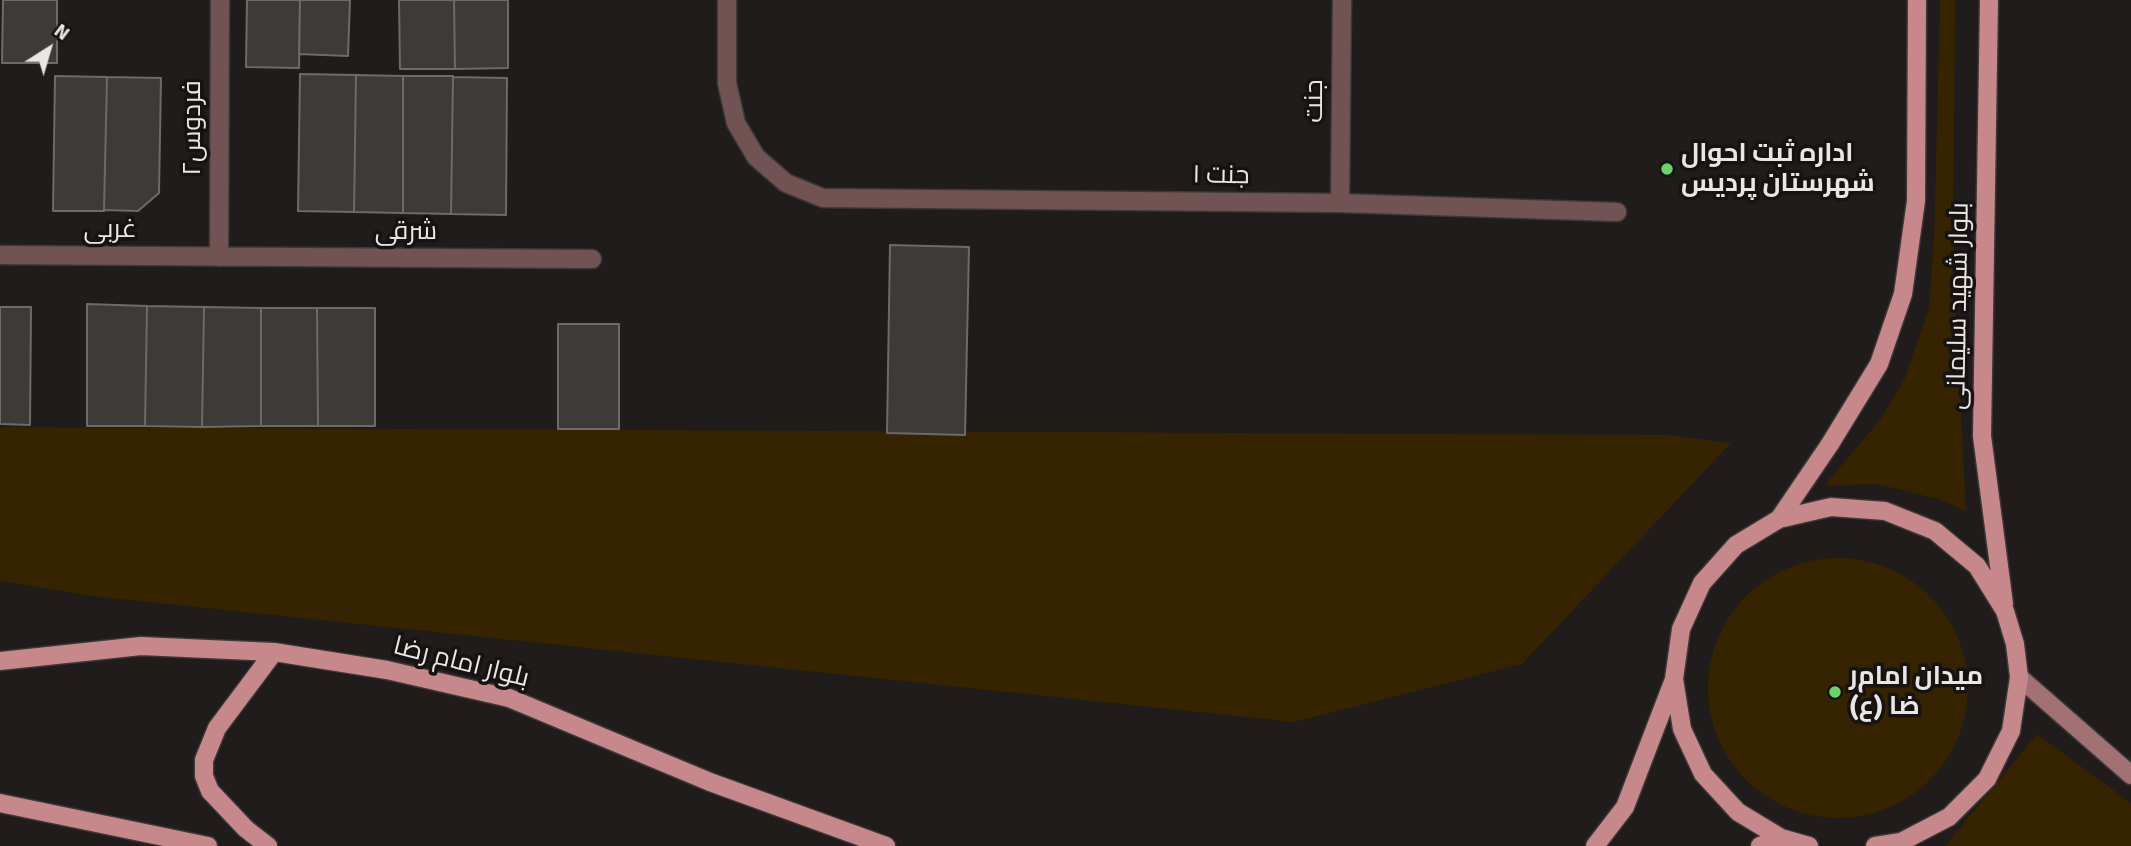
<!DOCTYPE html>
<meta charset="utf-8">
<style>
body{margin:0}
#map{position:relative;width:2131px;height:846px;overflow:hidden;background:#201c1b;font-family:Signika,sans-serif}
canvas{display:block}
.north{position:absolute;left:14px;top:14px;width:70px;height:70px;-webkit-text-stroke:5px #171312;paint-order:stroke;rotate:37deg;font-size:19px;font-weight:700;line-height:28px;text-align:center;color:#e9e6e5}
.north::after{content:'';display:block;margin:auto;width:24px;height:32px;background:#e9e6e5;clip-path:polygon(50% 0,100% 100%,50% 72%,0 100%)}
</style>
<div id="map">
<canvas width="2131" height="846"></canvas>
<div class="north">N</div>
</div>
<script>
const ctx = document.querySelector('canvas').getContext('2d');
ctx.lineJoin = 'round';
function paint(path, color) { ctx.fillStyle = color; ctx.fill(path, 'evenodd'); }
const poly = rows => new Path2D(rows.map(r => 'M' + r).join(''));
function stroke(path, color, width, dash) { ctx.strokeStyle = color; ctx.lineWidth = width; ctx.lineCap = dash ? 'butt' : 'round'; ctx.setLineDash(dash || []); ctx.stroke(path); }
function label(font, color, halo, rows, align = 'center') {
  ctx.font = font + ' Signika,Cairo,sans-serif'; ctx.lineWidth = 7; ctx.setLineDash([]); ctx.textBaseline = 'middle'; ctx.strokeStyle = halo; ctx.fillStyle = color; for (const [text, x, y, turn = 0] of rows) {
    ctx.save(); ctx.translate(x, y); ctx.rotate((+turn || 0) * Math.PI / 180); ctx.textAlign = isNaN(turn) ? turn : align; if (halo) ctx.strokeText(text, 0, 0); ctx.fillText(text, 0, 0); ctx.restore();
  }
}
const green = poly([
 [1940,0,1955,0,1953,256,1966,511,1938,499,1877,484,1824,486,1880,420,1905,378,1929,308,1934,242],
 [0,427,1667,435,1731,443,1522,664,1294,722,101,597,0,581],
 '1708 688a130 130 0 1 1 260 0a130 130 0 1 1-260 0Z',
 [2037,734,2131,803,2131,846,1945,846]
]);
const building = poly([
 [3,0,57,0,57,63,2,63,3,0],
 [247,0,300,0,299,68,246,67,247,0],
 [300,0,350,0,348,56,299,54,300,0],
 [399,0,454,0,455,69,400,69,399,0],
 [454,0,508,0,508,68,455,69,454,0],
 [300,74,356,75,354,212,298,211,300,74],
 [356,75,403,76,403,213,354,212,356,75],
 [55,76,107,77,104,211,53,211,55,76],
 [403,76,453,76,451,214,403,213,403,76],
 [107,77,161,78,159,193,138,211,104,210,107,77],
 [453,77,507,78,506,215,451,214,453,77],
 [890,245,969,247,965,435,887,433,890,245],
 [87,304,147,306,145,426,87,426,87,304],
 [147,306,204,307,202,427,145,426,147,306],
 [0,307,31,307,30,425,0,424,0,307],
 [204,307,261,308,261,426,202,427,204,307],
 [261,308,317,308,318,426,261,426,261,308],
 [317,308,375,308,375,426,318,426,317,308],
 [558,324,619,324,619,429,558,429,558,324]
]);
const minor = poly([
 [727,0,727,83,736,123,756,157,786,183,823,198,1340,203,1617,212],
 [1340,203,1342,0],
 [0,255,592,259],
 [219,257,220,0]
]);
const secondary = poly([
 [2019,677,2131,775]
]);
const primary = poly([
 [1989,0,1982,436,2004,604],
 [1779,519,1830,444,1879,364,1903,294,1916,201,1917,0],
 [0,661,141,646,274,652,387,670,509,698,710,782,886,846],
 [0,803,208,846],
 [268,846,246,829,210,791,204,776,204,760,217,728,274,652],
 [1595,846,1625,807,1673,682],
 [1760,846,1781,838],
 [1809,846,1781,838,1738,812,1703,774,1682,729,1674,679,1681,629,1702,583,1736,545,1779,519,1831,507,1885,511,1935,531,1977,566,2005,611,2015,644,2019,677,2011,731,1987,779,1949,817,1901,842,1875,846]
]);
const markers = [
 [1667,169,7,"#67d466"],
 [1835,692,7,"#67d466"]
];
const streetNames = [
 ["جنت",1315,101,-90],
 ["فردوس۲",193,128,-90],
 ["جنت ۱",1221,176,1],
 ["غربی",110,230],
 ["شرقی",406,232],
 ["بلوار شهید سلیمانی",1959,306,-89],
 ["بلوار امام رضا",461,663,14]
];
const poiNames = [
 ["اداره ثبت احوال",1681,154],
 ["شهرستان پردیس",1681,184],
 ["میدان امام‌ر",1849,677],
 ["ضا (ع)",1849,707]
];
paint(green, '#362300');
paint(building, '#3e3a38');
stroke(building, '#6e6a67', 2);
stroke(minor, '#3c3837', 21);
stroke(secondary, '#3c3837', 21);
stroke(primary, '#3c3837', 21);
stroke(minor, '#715354', 18);
stroke(secondary, '#a27173', 18);
stroke(primary, '#c7888b', 18);
for (const [x, y, r, color] of markers) { const dot = new Path2D(); dot.arc(x, y, r, 0, 2 * Math.PI); ctx.fillStyle = color; ctx.fill(dot); stroke(dot, '#171312', 2.5); }
label('26px', '#e9e6e5', '#171312', streetNames);
label('bold 26px', '#e9e6e5', '#171312', poiNames, 'left');
</script>
